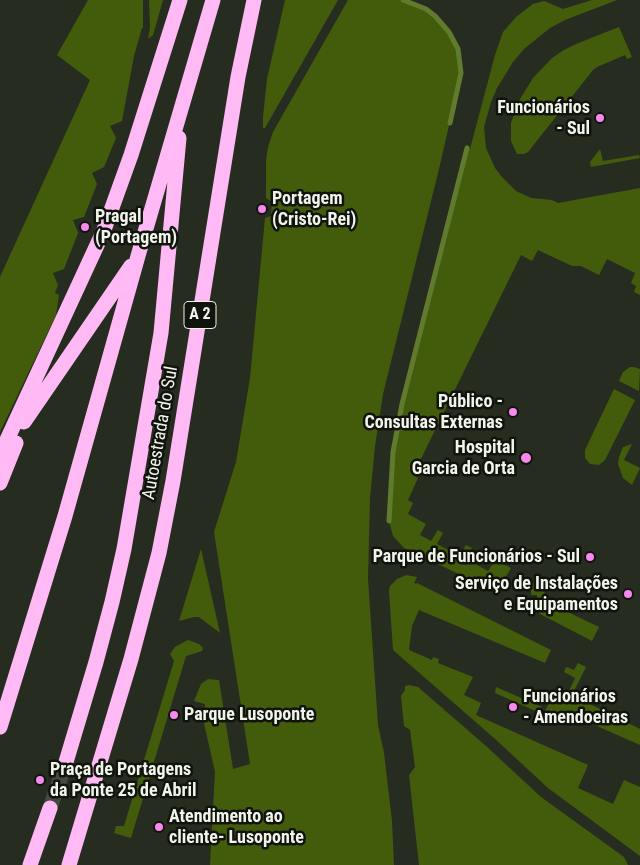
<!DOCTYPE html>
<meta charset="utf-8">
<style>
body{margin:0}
canvas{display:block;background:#262c1f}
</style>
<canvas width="640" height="865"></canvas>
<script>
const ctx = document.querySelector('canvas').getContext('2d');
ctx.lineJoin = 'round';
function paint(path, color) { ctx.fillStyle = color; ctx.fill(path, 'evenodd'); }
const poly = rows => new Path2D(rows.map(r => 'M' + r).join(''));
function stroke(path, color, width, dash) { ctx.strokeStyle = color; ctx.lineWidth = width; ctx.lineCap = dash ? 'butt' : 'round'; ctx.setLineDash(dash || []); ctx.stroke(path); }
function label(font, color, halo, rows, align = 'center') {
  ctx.font = font + ' "Roboto Condensed",sans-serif'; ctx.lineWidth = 5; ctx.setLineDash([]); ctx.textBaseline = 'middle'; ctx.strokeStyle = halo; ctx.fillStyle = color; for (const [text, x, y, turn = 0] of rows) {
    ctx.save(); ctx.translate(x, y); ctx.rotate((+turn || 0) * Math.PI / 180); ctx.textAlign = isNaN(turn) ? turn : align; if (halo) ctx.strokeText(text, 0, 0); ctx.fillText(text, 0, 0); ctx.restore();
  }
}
const green = poly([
 [88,0,143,0,143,28,142,28,134,56,122,121,110,126,116,138,104,167,92,173,97,184,84,217,73,220,78,233,64,269,53,273,58,285,55,293,59,295,56,315,0,432,0,277,90,80,57,55],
 [149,0,163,0,153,35,148,39,150,28],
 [285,0,338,0,265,128,263,128,263,117,267,79],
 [348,0,399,0,425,11,434,17,448,32,456,50,460,65,459,82,439,169,383,394,375,446,370,498,368,579,378,725,384,753,392,821,394,865,210,865,215,772,203,719,205,704,194,701,201,684,208,679,219,680,233,769,250,764,214,532,236,462,250,378,265,218,271,216,272,202,266,198,266,161,268,147,273,132],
 [592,0,617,0,565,20,550,28,524,49,513,62,497,88,491,102,484,127,486,148,495,168,502,177,516,191,531,198,552,200,558,203,640,188,640,295,634,292,636,286,631,283,635,273,607,259,599,275,581,266,572,266,538,250,532,261,521,255,413,475,418,478,408,500,413,503,408,514,426,524,420,535,431,541,438,530,443,533,437,544,460,556,466,545,472,548,466,559,488,571,495,560,511,568,507,575,500,582,488,586,482,585,404,548,393,536,389,521,394,452,402,404,468,148,470,149,495,55,503,32,516,17,533,4,544,1,563,9],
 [619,27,632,57,627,59,625,55,597,67,593,70,528,152,524,154,517,154,511,141,511,123,520,99,533,78,552,58,564,50,576,44],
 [600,149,603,161,639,155,640,158,591,167,590,162],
 [630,367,634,367,640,369,639,391,619,381,623,372],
 [614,389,635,400,605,460,599,465,590,464,585,458,585,450],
 [632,444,624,460,640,468,632,485,623,478,618,464,619,457,623,447],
 [201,549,220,633,199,617,194,617,179,621],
 [537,574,548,580,544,594,549,603,599,627,592,641,540,614,532,602,532,601,537,600,537,595,531,595,531,588],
 [406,575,417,577,414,583,416,584,417,583,551,650,545,663,419,610,412,626,409,650,432,660,433,657,439,659,438,663,473,677,464,695,481,703,476,715,588,765,578,788,613,804,624,780,640,787,640,856,548,788,494,738,393,650,389,591,390,586,397,579],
 [188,640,199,644,203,648,202,651,186,656,131,838,114,833,116,826,124,826,174,661,170,654,175,647],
 [578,663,586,667,572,695,640,729,640,745,563,711,558,721,543,715,552,697,564,702,575,678,564,672,566,667,574,670],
 [409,685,418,687,486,746,541,797,624,857,628,865,419,865,409,775,415,767,410,730,404,726,401,696,405,690,405,686],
 [496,687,542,707,540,713,495,693]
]);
const stream = poly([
 [403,0,426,9,435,16,449,32,458,49,461,73,450,123],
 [389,521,393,452,402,404,467,148]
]);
const motorwayTunnel = poly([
 [50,808,66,762]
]);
const motorway = poly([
 [24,422,131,266],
 [0,455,104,230,131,155,180,0],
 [0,483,16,443],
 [0,727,65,516,138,256,213,0],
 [66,762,96,662,112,602,124,549,161,333,179,138],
 [30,865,50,808],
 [69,865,131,659,159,553,173,481,238,77,254,0]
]);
const markers = [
 [600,118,5,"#f788ec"],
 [262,209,5,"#f788ec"],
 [85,227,5,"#f788ec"],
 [513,412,5,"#f788ec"],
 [526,458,6,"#f788ec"],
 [590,557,5,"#f788ec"],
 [628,594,5,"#f788ec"],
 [513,707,5,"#f788ec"],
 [174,715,5,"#f788ec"],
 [40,780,5,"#f788ec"],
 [159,827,5,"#f788ec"]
];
const shields = [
 [200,315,32]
];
const shieldNames = [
 ["A 2",200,315]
];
const poiNames = [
 ["Funcionários",590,108,"right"],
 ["- Sul",590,129,"right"],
 ["Portagem",272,199],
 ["(Cristo-Rei)",272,220],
 ["Pragal",95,217],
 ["(Portagem)",95,238],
 ["Público -",503,402,"right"],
 ["Consultas Externas",503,423,"right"],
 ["Hospital",515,448,"right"],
 ["Garcia de Orta",515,469,"right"],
 ["Parque de Funcionários - Sul",580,557,"right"],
 ["Serviço de Instalações",618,584,"right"],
 ["e Equipamentos",618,605,"right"],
 ["Funcionários",523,697],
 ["- Amendoeiras",523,718],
 ["Parque Lusoponte",184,715],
 ["Praça de Portagens",50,770],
 ["da Ponte 25 de Abril",50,791],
 ["Atendimento ao",169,817],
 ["cliente- Lusoponte",169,838]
];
const streetNames = [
 ["Autoestrada do Sul",161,433,-80]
];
paint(green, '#435c0b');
stroke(stream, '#607b2d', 5);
stroke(motorwayTunnel, '#444a3e', 15, [15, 8]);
stroke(motorway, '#ffbaf6', 15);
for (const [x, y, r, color] of markers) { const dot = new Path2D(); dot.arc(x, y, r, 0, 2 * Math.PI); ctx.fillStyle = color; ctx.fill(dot); stroke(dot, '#11130d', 2); }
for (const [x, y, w] of shields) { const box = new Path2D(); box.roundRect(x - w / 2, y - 13.5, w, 27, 4); ctx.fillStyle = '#11130d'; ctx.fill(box); stroke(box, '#f0f4eb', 1); }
label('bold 16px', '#f0f4eb', null, shieldNames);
label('bold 18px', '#f0f4eb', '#11130d', poiNames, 'left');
label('18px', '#f0f4eb', '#11130d', streetNames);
</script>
